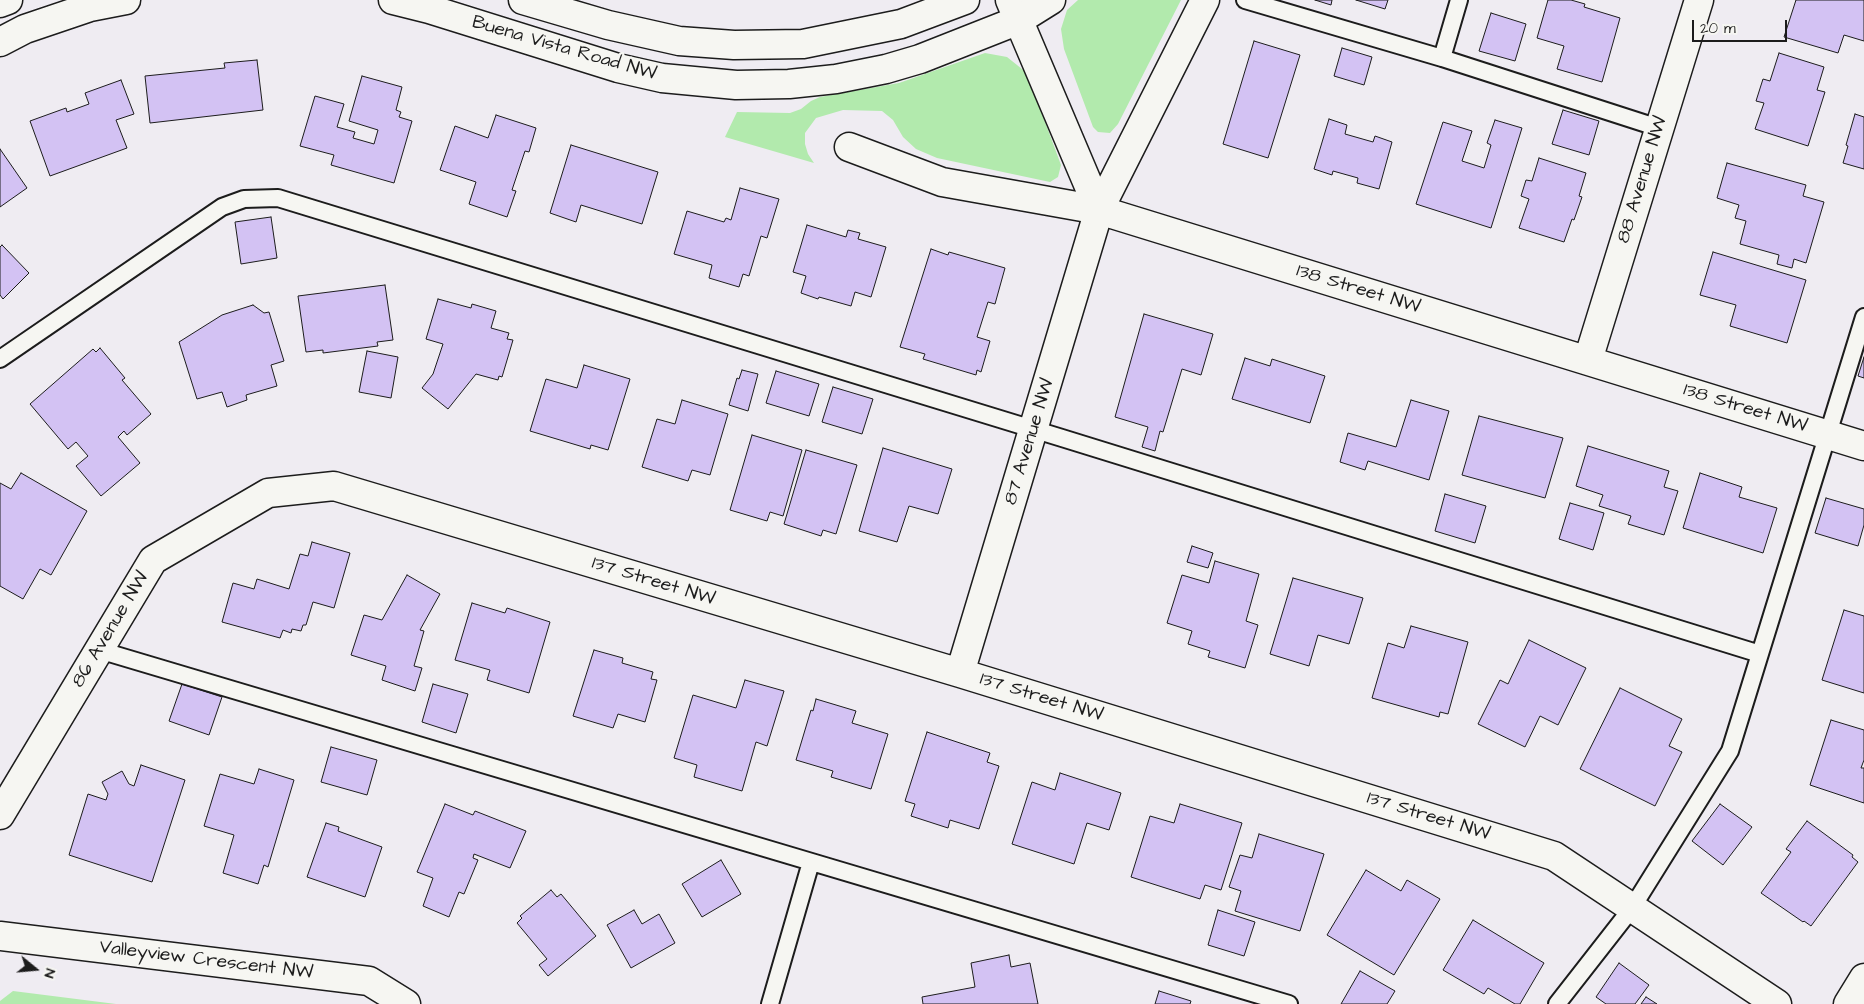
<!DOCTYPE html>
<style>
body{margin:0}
#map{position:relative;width:1864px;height:1004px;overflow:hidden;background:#efecf2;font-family:"Architects Daughter",sans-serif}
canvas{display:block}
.north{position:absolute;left:10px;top:944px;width:50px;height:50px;-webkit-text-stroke:4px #f6f6f2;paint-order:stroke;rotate:107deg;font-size:14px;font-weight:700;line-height:20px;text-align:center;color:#1c1c1c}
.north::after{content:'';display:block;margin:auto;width:18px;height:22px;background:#1c1c1c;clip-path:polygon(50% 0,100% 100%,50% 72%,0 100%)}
.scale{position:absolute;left:1692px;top:20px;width:95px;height:22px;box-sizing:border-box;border:2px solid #1c1c1c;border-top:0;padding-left:6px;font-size:15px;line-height:18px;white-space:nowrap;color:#1c1c1c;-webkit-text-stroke:4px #f6f6f2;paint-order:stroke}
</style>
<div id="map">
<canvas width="1864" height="1004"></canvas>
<div class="north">N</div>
<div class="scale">20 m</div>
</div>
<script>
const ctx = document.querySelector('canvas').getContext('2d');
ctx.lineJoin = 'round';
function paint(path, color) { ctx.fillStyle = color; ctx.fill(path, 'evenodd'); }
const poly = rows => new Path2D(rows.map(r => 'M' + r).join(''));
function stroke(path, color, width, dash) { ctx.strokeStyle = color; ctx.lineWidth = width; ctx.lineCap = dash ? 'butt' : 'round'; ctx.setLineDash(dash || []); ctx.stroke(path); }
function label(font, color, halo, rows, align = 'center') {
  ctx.font = font + ' "Architects Daughter",sans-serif'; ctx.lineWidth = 4.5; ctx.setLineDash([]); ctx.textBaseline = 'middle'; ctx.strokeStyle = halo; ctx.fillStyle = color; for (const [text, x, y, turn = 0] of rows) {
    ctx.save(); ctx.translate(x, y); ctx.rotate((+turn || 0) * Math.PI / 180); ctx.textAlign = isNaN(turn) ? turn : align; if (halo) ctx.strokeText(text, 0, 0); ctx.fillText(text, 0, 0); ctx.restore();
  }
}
const green = poly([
 [1078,0,1181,0,1118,124,1110,133,1098,132,1093,127,1064,49,1061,29,1067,10],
 [985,53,1007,57,1027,73,1061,165,1058,177,1050,182,937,158,916,149,903,137,893,120,882,111,843,110,816,118,805,133,805,144,808,154,814,163,725,137,737,112,790,113,801,109,811,101,820,97,899,83],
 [13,991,116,1004,0,1004,0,1001]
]);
const building = poly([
 [1315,0,1332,0,1331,5,1315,0],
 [1356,0,1388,0,1385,9,1356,0],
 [1548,0,1571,0,1585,4,1584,7,1620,18,1602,82,1557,69,1564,46,1537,38,1548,0],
 [1796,0,1864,0,1864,41,1844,35,1838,53,1784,37,1796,0],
 [1491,13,1526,24,1515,61,1479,51,1491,13],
 [1254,41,1300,55,1268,158,1223,144,1254,41],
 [1342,48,1372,57,1364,85,1334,76,1342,48],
 [1779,53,1824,67,1817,90,1825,92,1808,146,1755,129,1764,103,1756,101,1763,79,1770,81,1779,53],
 [257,60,263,110,150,123,145,76,225,68,224,63,257,60],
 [362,76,402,87,396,110,401,112,399,117,412,121,394,183,331,165,334,155,300,146,315,96,344,104,337,127,355,132,353,138,374,144,378,130,349,121,362,76],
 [121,80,134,114,116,120,127,148,50,176,30,121,66,108,67,112,89,104,85,93,121,80],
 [1563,110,1599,121,1589,155,1552,144,1563,110],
 [1855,114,1864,117,1864,169,1843,163,1848,146,1846,145,1855,114],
 [496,115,536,128,529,152,525,151,512,190,516,191,507,217,469,204,476,182,440,170,455,126,488,138,496,115],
 [1329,119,1347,125,1345,134,1373,142,1375,136,1392,142,1379,189,1357,183,1358,178,1333,171,1332,175,1314,169,1329,119],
 [1495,120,1522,128,1491,228,1416,204,1443,122,1472,131,1462,161,1484,168,1491,145,1487,143,1495,120],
 [571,145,658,172,642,224,581,205,576,222,550,213,571,145],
 [0,149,27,188,0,207,0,149],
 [1539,158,1586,173,1579,196,1582,197,1574,220,1572,219,1564,242,1519,228,1529,199,1521,196,1526,180,1532,181,1539,158],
 [1727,163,1806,185,1803,196,1824,202,1806,263,1794,259,1792,268,1777,264,1779,255,1740,244,1746,221,1735,218,1739,205,1717,198,1727,163],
 [740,188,779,199,767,238,761,236,749,276,743,274,739,287,709,278,712,265,674,254,687,211,724,222,726,218,731,220,740,188],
 [271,217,277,258,241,264,235,222,271,217],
 [807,225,846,237,848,230,860,233,858,239,886,247,871,297,855,292,851,306,819,297,818,299,801,293,806,276,793,272,807,225],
 [2,245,29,273,3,299,0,295,0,247,2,245],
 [931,249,948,255,949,252,1005,268,995,304,988,302,977,337,990,341,981,372,977,370,976,375,923,359,925,354,900,347,931,249],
 [1713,252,1806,280,1787,343,1730,326,1736,305,1700,295,1713,252],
 [385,285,393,340,377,342,378,346,323,353,323,350,306,352,298,296,385,285],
 [438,299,471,308,472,304,496,311,491,328,509,333,507,339,513,340,502,377,499,376,498,380,476,374,448,409,422,388,433,374,443,344,426,339,438,299],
 [253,305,264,313,269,312,284,361,271,365,277,386,246,395,247,400,227,407,222,392,197,399,179,342,222,315,253,305],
 [1144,314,1213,334,1201,375,1182,369,1163,432,1160,431,1155,451,1142,447,1148,427,1115,417,1144,314],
 [100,348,125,378,122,380,151,414,127,435,124,431,118,437,140,463,101,496,76,466,88,456,76,442,68,449,30,404,93,349,96,352,100,348],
 [367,351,398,357,391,398,359,392,367,351],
 [1864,357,1864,378,1858,376,1864,357],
 [1245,358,1270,366,1272,359,1325,376,1310,423,1232,399,1245,358],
 [584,365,630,379,608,450,591,445,590,449,530,431,546,379,577,388,584,365],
 [742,370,758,374,748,411,729,405,737,378,739,379,742,370],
 [776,371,819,384,809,416,766,403,776,371],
 [833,387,873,399,862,434,822,422,833,387],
 [682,400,728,414,710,475,692,470,688,481,642,467,657,419,675,424,682,400],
 [1411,400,1449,411,1429,480,1368,461,1365,470,1340,462,1348,433,1396,447,1411,400],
 [1479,416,1563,438,1545,498,1462,475,1479,416],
 [752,435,802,450,783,516,770,512,767,521,730,510,752,435],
 [1588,446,1669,471,1664,487,1678,491,1664,535,1628,524,1631,516,1599,506,1603,495,1576,486,1588,446],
 [883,448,952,469,938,514,909,506,897,542,859,531,883,448],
 [806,450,857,465,836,534,823,530,821,536,784,524,806,450],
 [21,473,87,511,51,575,40,569,23,599,0,586,0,483,11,489,21,473],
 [1700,473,1742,487,1739,497,1777,508,1763,553,1683,528,1700,473],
 [1445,494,1486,506,1475,543,1435,531,1445,494],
 [1826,498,1864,509,1864,525,1858,546,1815,533,1826,498],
 [1570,503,1604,513,1593,550,1559,539,1570,503],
 [312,542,350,553,334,608,313,602,306,625,303,625,301,631,292,629,291,633,283,630,280,638,222,622,233,583,254,589,257,579,289,589,300,554,308,556,312,542],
 [1192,546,1213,553,1208,568,1187,562,1192,546],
 [1215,561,1259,574,1246,621,1258,625,1245,668,1208,657,1210,651,1188,644,1192,631,1167,623,1182,575,1209,583,1215,561],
 [407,575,440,594,420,630,424,631,414,666,422,668,415,691,382,680,386,666,351,655,364,615,382,620,407,575],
 [1293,578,1363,598,1349,644,1318,635,1309,666,1270,654,1293,578],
 [472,603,505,613,507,608,550,622,529,693,487,680,490,670,455,660,472,603],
 [1844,610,1864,616,1864,693,1822,680,1844,610],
 [1411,626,1468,642,1448,714,1440,712,1439,717,1372,698,1388,643,1404,648,1411,626],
 [1529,640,1586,668,1558,725,1540,716,1525,747,1478,724,1500,680,1508,684,1529,640],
 [594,650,623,658,622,663,653,672,651,679,657,680,645,722,618,714,613,728,573,716,594,650],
 [745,680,784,691,767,746,756,742,742,791,694,777,697,765,674,758,693,695,736,708,745,680],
 [182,684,222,697,209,735,169,721,182,684],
 [433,684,468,694,456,733,422,722,433,684],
 [1620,688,1682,719,1669,746,1682,752,1655,806,1580,769,1620,688],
 [816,699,856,711,852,723,888,734,871,789,831,777,833,771,796,760,811,710,813,711,816,699],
 [1831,720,1864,730,1864,760,1861,768,1864,768,1864,803,1810,785,1831,720],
 [927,732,990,753,987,762,999,766,979,829,950,820,948,828,911,816,915,804,905,801,927,732],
 [331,747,377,760,367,795,321,782,331,747],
 [141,765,185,780,152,882,69,855,88,794,106,800,108,794,102,782,122,771,129,784,134,786,141,765],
 [259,769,294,780,268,867,264,865,258,884,223,873,234,835,204,826,220,774,254,784,259,769],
 [1060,773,1121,793,1109,830,1087,823,1074,864,1012,844,1032,782,1055,790,1060,773],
 [445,804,473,815,475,811,526,831,510,868,474,854,473,858,478,860,464,894,459,892,449,917,423,906,433,878,417,872,445,804],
 [1180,804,1242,823,1221,890,1205,885,1200,899,1131,877,1150,816,1174,823,1180,804],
 [1720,804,1752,827,1723,865,1692,841,1720,804],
 [1807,821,1853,855,1852,857,1858,862,1811,926,1804,921,1803,922,1761,893,1791,852,1786,849,1807,821],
 [326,823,339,827,338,831,382,847,365,897,307,877,326,823],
 [1259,834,1324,854,1300,931,1235,911,1241,891,1229,887,1240,855,1252,858,1259,834],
 [721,860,741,894,702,917,682,884,721,860],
 [1366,870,1401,891,1407,880,1440,899,1394,975,1327,935,1366,870],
 [551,890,557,897,561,894,596,936,548,976,539,965,547,959,517,923,522,918,520,916,551,890],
 [634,910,642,924,659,914,675,943,631,968,607,925,634,910],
 [1218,910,1255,922,1244,956,1208,945,1218,910],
 [1473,920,1544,963,1520,1004,1515,1004,1488,988,1484,994,1443,970,1473,920],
 [1009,955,1011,967,1030,963,1038,1004,923,1004,922,997,975,987,971,963,1009,955],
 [1619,963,1649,985,1635,1004,1606,1004,1596,997,1619,963],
 [1360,971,1395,991,1387,1004,1341,1004,1360,971],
 [1159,991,1191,1001,1190,1004,1155,1004,1159,991],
 [1646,997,1657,1004,1641,1004,1646,997]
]);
const lane = poly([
 [1245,0,1442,58,1659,128],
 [1442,58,1459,0],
 [0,359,222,207,244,199,278,198,1062,438,1760,654],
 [99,650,1289,1004],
 [770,1004,811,862],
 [1557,1004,1632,908,1730,751,1864,317]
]);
const street = poly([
 [1010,0,1099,210],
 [849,147,942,182,1099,210,1864,446],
 [1588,360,1699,0],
 [960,673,1099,210,1205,0],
 [0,815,153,560,268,493,334,486,960,673,1554,856,1777,1004],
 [0,936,369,981,406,1004],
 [1848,1004,1864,978]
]);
const secondary = poly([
 [393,0,429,9,618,68,662,78,736,85,789,84,836,79,886,69,920,59,1019,20,1051,0],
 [523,0,608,25,679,41,734,45,803,44,901,24,965,0],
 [0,3,8,0],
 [0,42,25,29,90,7,126,0]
]);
const streetNames = [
 ["Buena Vista Road NW",564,49,16],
 ["88 Avenue NW",1643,180,-73],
 ["138 Street NW",1358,290,17],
 ["138 Street NW",1745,409,17],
 ["87 Avenue NW",1030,442,-73],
 ["137 Street NW",653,582,17],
 ["86 Avenue NW",111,630,-59],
 ["137 Street NW",1041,698,17],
 ["137 Street NW",1428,817,17],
 ["Valleyview Crescent NW",206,961,7]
];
paint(green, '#b2eaad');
paint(building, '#d3c2f3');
stroke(building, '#1c1c1c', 1);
stroke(lane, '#1c1c1c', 20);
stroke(street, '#1c1c1c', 31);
stroke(secondary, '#1c1c1c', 31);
stroke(lane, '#f6f6f2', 16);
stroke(street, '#f6f6f2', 28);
stroke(secondary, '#f6f6f2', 28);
label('19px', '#1c1c1c', '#f6f6f2', streetNames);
</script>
